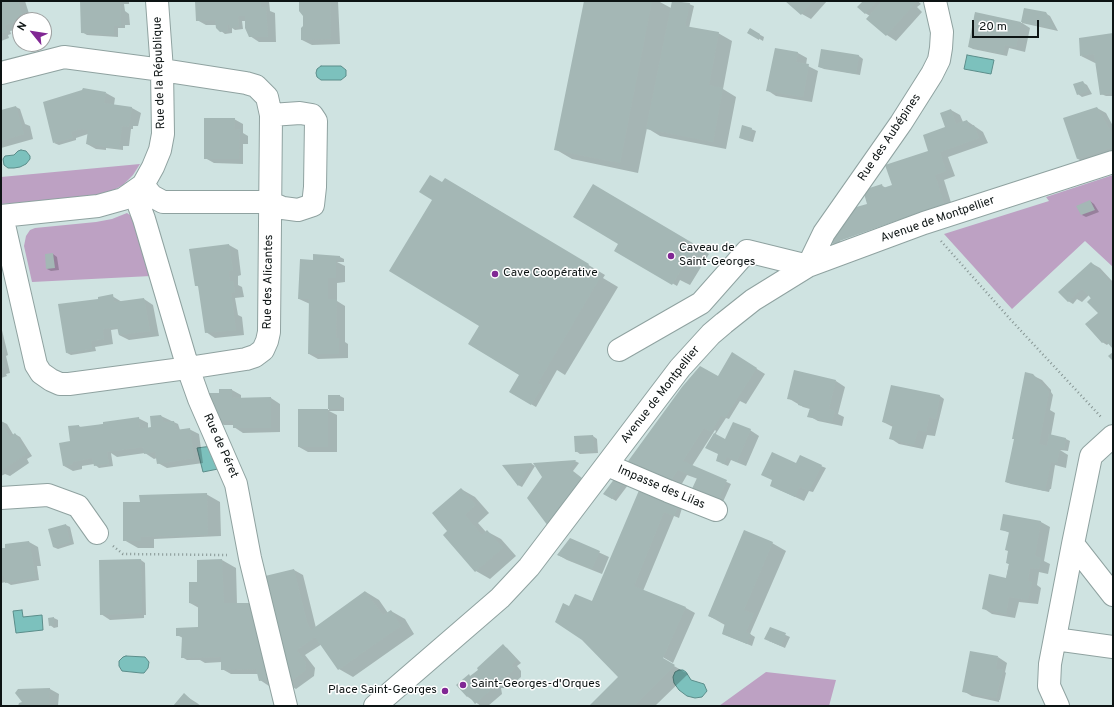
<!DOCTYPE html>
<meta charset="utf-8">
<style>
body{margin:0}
#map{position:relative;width:1114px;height:707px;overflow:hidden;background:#cfe3e1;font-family:Overpass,sans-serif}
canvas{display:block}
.frame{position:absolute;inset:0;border:2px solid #0d1414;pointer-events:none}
.north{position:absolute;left:12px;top:12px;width:40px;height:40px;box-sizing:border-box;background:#fff;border:1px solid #9ea1a1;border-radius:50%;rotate:300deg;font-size:11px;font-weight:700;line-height:16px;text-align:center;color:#0d1414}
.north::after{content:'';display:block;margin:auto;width:14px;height:18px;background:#812794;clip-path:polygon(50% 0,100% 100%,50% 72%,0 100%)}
.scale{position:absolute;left:972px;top:20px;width:67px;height:18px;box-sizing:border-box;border:2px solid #0d1414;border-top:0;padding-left:5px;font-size:12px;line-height:14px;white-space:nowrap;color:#0d1414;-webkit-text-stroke:3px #fff;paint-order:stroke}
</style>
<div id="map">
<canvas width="1114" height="707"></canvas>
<div class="frame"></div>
<div class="north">N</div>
<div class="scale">20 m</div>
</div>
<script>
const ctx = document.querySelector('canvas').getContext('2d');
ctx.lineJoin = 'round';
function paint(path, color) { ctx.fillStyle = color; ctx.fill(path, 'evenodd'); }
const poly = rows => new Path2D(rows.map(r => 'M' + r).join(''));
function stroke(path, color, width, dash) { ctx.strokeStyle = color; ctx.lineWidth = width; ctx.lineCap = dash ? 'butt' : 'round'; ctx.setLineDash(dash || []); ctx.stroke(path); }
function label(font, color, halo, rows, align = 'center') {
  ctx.font = font + ' Overpass,sans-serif'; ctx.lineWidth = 3; ctx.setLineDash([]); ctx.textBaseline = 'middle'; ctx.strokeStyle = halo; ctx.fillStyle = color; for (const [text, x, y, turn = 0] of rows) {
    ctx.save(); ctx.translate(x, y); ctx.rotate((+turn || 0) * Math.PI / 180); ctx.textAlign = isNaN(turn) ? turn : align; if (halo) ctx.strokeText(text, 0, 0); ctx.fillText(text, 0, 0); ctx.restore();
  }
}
const green = poly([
 [140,164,133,175,123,185,112,191,94,197,1,204,1,177],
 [1113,175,1113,267,1085,241,1012,309,944,234,1049,201,1046,197],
 [127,213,137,220,151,276,32,282,24,246,26,236,30,230,35,228,96,222,112,219],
 [766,672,836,680,829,706,719,706]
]);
const water = poly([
 [967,55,994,60,991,74,964,69,967,55],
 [321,66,341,66,346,70,346,76,341,80,321,80,317,77,316,73,317,69,321,66],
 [21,150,26,151,30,156,30,159,26,164,20,167,14,168,8,168,4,165,3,159,5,156,14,155,18,151,21,150],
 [212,446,218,469,203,472,197,448,212,446],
 [22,610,23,617,42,615,43,630,16,633,13,611,22,610],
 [126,656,145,657,149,662,148,668,144,673,141,673,122,671,119,666,119,661,123,657,126,656],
 [679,670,683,670,686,672,691,680,704,684,707,691,702,697,695,698,687,696,679,690,674,683,673,677,675,672,679,670]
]);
const shadow = poly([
 [1,1,25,1,31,20,20,20,20,29,10,31,11,34,8,35,9,38,1,41],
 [81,1,129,1,129,4,124,4,125,11,129,14,130,25,125,25,125,28,118,28,118,37,87,35,82,32],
 [196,1,269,1,270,11,275,13,276,42,259,42,250,36,246,21,242,21,243,29,235,30,232,28,232,33,225,34,221,31,217,25,206,25,197,20],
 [300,1,338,1,340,44,312,45,302,40,304,15],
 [585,1,658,1,671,8,673,1,689,4,694,6,689,28,718,33,732,41,723,89,736,97,726,149,660,136,647,128,638,173,572,159,555,149],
 [787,1,827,1,811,19,802,14],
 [864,1,918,1,921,4,917,7,922,12,896,41,887,35,868,19,870,16,865,13],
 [1024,9,1045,13,1050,16,1058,31,1022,23],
 [975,14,1022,23,1030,28,1025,52,1009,48,1007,56,973,49,969,47],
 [750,29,764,37,763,41,748,32],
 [1113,34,1113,96,1106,96,1101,94,1097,63,1095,63,1081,56],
 [776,49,798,53,807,58,806,65,818,71,812,102,776,96,767,90],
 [822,50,859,56,863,59,860,75,824,69,819,67],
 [1082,82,1087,85,1092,94,1082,97,1078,94],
 [106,93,115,98,114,105,132,108,141,113,138,126,133,126,133,129,131,129,129,146,123,146,123,150,106,148,106,150,96,149,87,144,88,134,76,138,76,140,59,145,54,143],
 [16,107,20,109,25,124,30,126,33,139,1,148,1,111],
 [1097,108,1106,113,1113,126,1113,155,1087,164,1078,159,1065,119],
 [951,110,960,115,963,122,967,121,983,132,988,143,948,157,955,176,944,180,953,209,841,248,832,243,868,205,881,185,886,188,893,186,929,152,947,127],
 [898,219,899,221,840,242,840,240],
 [234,119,243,124,243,133,248,136,248,144,243,144,243,164,214,163,205,158],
 [751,129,756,131,753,142,745,140,740,138],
 [443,184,463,189,605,275,603,278,618,287,565,375,557,370,536,407,510,392,537,387,480,325],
 [593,185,709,254,690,285,680,280,677,286,616,250,619,244],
 [1090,201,1094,204,1099,212,1086,217,1082,215],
 [229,245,238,250,241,275,238,276,238,285,242,287,244,297,235,298,238,315,242,317,244,335,215,338,206,332,199,287,196,285],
 [53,254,57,257,59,270,51,271,47,269],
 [314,256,340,257,344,259,344,262,337,262,345,266,345,282,337,283,337,301,345,306,345,342,348,344,348,358,318,359,309,354,310,304,299,299,314,260],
 [1091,263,1100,268,1113,282,1113,347,1109,343,1107,345,1102,342,1099,313,1089,295,1082,302,1077,299,1073,304,1068,301],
 [112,296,122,302,144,299,153,305,159,336,129,340,119,335,118,329,111,330,113,344,95,347,96,351,71,355,67,353,97,300],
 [1,326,8,355,6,356,10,373,6,374,7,376,1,378],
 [741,359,765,374,746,404,740,401,729,419,726,418,715,435,726,440,750,430,759,436,746,466,731,460,728,466,721,463,719,454,707,448,716,431,715,430,692,466,731,484,722,504,698,479,687,475,680,487,636,468,718,377],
 [1032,375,1042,380,1051,390,1051,392,1053,395,1050,410,1055,413,1051,435,1066,439,1070,441,1068,451,1060,450,1068,455,1066,468,1055,465,1051,489,1050,489,1049,492,1011,484,1006,482],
 [836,381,845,387,838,414,844,417,842,426,818,421,809,416,810,409,803,407,788,398],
 [903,388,940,396,944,399,935,436,927,435,923,449,899,444,890,438,893,427,883,422],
 [232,390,241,395,241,398,271,398,280,404,280,432,243,433,234,427,234,425,224,425,214,420,220,394],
 [329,396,340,396,344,398,344,411,329,411,337,415,337,452,308,452,299,447,299,410,329,410],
 [161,416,178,424,180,430,189,429,199,434,203,463,167,468,158,463,157,458,154,459,145,453,117,457,111,453,113,466,99,468,94,464,82,466,82,469,73,471,64,466,71,442,79,426,82,428,138,418,148,423,148,429,151,428],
 [1,421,7,424,14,436,15,434,20,437,32,456,27,459,29,463,10,476,5,474,1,476],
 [593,436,597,439,598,453,580,454,576,451,575,437],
 [575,461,579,463,573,471,591,485,544,477,535,464],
 [532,464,535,466,522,487,518,485,504,466],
 [796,464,821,466,826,468,813,492,809,491,804,501,780,490,773,481],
 [615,479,628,485,616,501,604,494],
 [461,489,475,497,489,513,478,523,486,532,488,532,501,539,516,556,490,579,476,571,445,535,449,531],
 [641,490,682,508,679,518,674,516,643,591,686,608,695,613,673,663,647,648,646,650,688,674,655,706,591,706,620,677,569,607,592,602],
 [206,494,220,502,221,536,154,539,154,548,138,548,124,540,141,503],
 [1004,515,1041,522,1050,527,1044,561,1050,564,1048,574,1039,572,1037,585,1041,588,1038,604,1019,602,1015,618,992,614,983,608,1006,579,1009,564,1007,563,1010,533,1001,529],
 [66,525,70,527,74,544,58,549,53,547],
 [570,539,609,557,602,574,567,560,558,555],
 [29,542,38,547,41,566,37,566,39,580,11,585,6,582,1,583,1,549],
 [772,543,786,551,750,634,755,637,752,646,723,634,725,625,709,616],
 [141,560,145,563,146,615,144,615,144,618,110,620,101,614,100,561],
 [222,560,236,568,237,604,250,604,294,570,303,575,316,628,366,592,379,600,388,613,391,611,405,619,414,634,353,677,339,669,322,644,305,655,315,668,314,676,296,689,287,684,269,686,260,680,258,674,231,674,222,669,222,662,205,663,200,660,187,660,182,657,183,638,177,635,199,628,199,608,190,603,198,583,198,561],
 [54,618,58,620,58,627,54,628,50,625],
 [770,628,790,637,785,648,769,641],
 [503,646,507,648,521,663,517,666,521,671,521,677,508,688,501,688,502,694,488,706,481,706,468,697,471,677],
 [998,657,1007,663,1005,672,1006,673,1000,700,999,700,999,702,972,696,963,691],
 [50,689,59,694,58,706,19,706],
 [184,695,197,703,201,706,174,706]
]);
const building = poly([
 [1,1,18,1,24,20,20,20,5,25,7,32,1,33],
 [80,1,120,1,121,26,114,26,114,35,81,33],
 [195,1,261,1,261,8,266,7,268,37,249,37,245,28,245,16,238,16,239,27,230,28,229,25,227,25,228,31,220,32,216,28,215,20,196,21],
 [299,1,330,1,331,39,301,40,301,28,303,26,303,16,299,11],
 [584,1,652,1,620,163,554,150],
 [672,1,690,3,685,26,719,32,709,85,723,88,713,142,646,129],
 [785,1,813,1,801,15],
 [863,1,877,1,865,14,857,7],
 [882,1,917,1,886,36,866,19],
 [1024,8,1046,12,1055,29,1021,22],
 [975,12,1021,22,1016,47,1005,45,1003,54,968,47],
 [750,28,760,34,759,40,747,33],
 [1113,33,1113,93,1100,95,1094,54,1080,56,1079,38],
 [775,48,798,52,796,62,809,64,803,97,766,91],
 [821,49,859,55,856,74,818,67],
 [1083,81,1088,91,1077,95,1073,84],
 [83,88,106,92,104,103,132,107,129,127,122,126,119,149,86,144,88,130,79,129,71,132,73,138,53,143,43,102,82,90],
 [16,106,24,134,1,141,1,110],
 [1097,107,1113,135,1113,147,1077,159,1063,118],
 [951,109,956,124,967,120,970,127,974,125,979,138,940,152,946,171,935,175,944,204,831,244,829,236,849,209,867,204,863,190,882,184,883,188,892,185,885,165,928,151,923,135,945,127,940,113],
 [204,118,235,118,234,130,240,129,239,159,204,159],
 [742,125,752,128,749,140,739,138],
 [430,175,442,182,445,178,589,264,587,267,601,276,538,383,543,386,531,405,509,392,519,375,468,344,479,326,389,271,432,200,419,192],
 [593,184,696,245,672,285,614,251,618,244,573,217],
 [1090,200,1095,210,1081,215,1076,206],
 [229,244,233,270,229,271,230,281,233,281,235,292,231,293,236,330,205,333,198,286,195,286,189,249],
 [53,253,55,268,46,269,45,254],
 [313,254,340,256,340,260,336,260,336,278,328,278,328,299,337,299,336,338,339,338,339,354,308,354,309,299,298,299,300,259,313,260],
 [1091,262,1113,285,1113,299,1112,300,1113,301,1113,349,1105,340,1102,343,1085,324,1098,313,1087,302,1091,298,1082,289,1068,302,1058,292],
 [113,294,114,302,144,298,150,331,119,335,117,327,103,329,104,339,91,341,92,349,66,353,58,304,98,299,98,297],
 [1,341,4,352,1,354],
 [732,352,757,368,725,418,721,416,711,432,704,428,683,461,727,480,718,502,691,491,697,478,678,470,670,482,626,464,682,387,700,366,718,376],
 [1113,352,1113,361,1108,356],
 [1,354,5,367,1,368],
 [794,370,836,380,829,409,835,411,832,422,807,417,810,408,798,405,799,401,787,399],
 [1025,372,1033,374,1049,392,1039,444,1047,446,1049,434,1066,438,1064,449,1060,448,1057,463,1051,462,1045,491,1005,482,1014,439,1012,439],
 [891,385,940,395,936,419,929,417,926,432,918,430,914,445,889,439,893,424,882,422],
 [219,389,232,389,232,398,271,397,271,428,233,428,233,421,214,421,202,393,219,393],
 [328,395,340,395,340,409,328,409,328,447,298,447,298,409,328,409],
 [161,415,164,422,174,421,176,430,190,428,194,458,157,464,155,452,144,454,143,447,107,452,109,464,94,466,92,458,73,462,73,464,63,466,59,443,70,441,68,426,79,425,79,427,103,424,103,422,139,417,140,429,151,427,150,416],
 [733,422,751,429,737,462,727,457,724,464,716,461,718,454,705,448,714,433,725,439],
 [1,423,10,437,15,433,28,453,1,471],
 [593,435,594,451,575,452,574,436],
 [772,452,796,463,800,455,822,465,809,491,800,487,795,497,770,486,772,480,761,475],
 [576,460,569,469,582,479,548,526,527,498,542,477,533,463],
 [532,463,518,486,502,465],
 [615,478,624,482,612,499,603,494],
 [461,488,476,505,465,515,482,535,487,530,503,548,475,572,443,535,447,531,432,513],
 [640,488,679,504,674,516,664,512,634,586,686,607,663,658,675,665,634,706,589,706,618,677,582,640,555,622,563,603,569,606,575,594,592,601],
 [207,493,208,535,141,537,141,541,123,541,123,502,140,502,139,495],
 [1003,514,1041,521,1035,556,1041,558,1039,569,1030,568,1028,580,1032,582,1028,600,1009,597,1006,614,982,609,989,574,1006,578,1009,564,1006,563,1008,551,1005,550,1009,532,1000,530],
 [66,524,70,542,53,547,48,529],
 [744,530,773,542,744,610,754,614,746,632,751,634,747,644,722,634,725,623,708,616],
 [570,538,600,551,592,569,557,555],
 [29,541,36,578,5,583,4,576,1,576,1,548,5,548,5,544],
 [141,559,142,613,100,615,99,560],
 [222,559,224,603,251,603,273,679,259,681,256,669,221,670,221,657,181,658,182,636,176,636,176,628,198,627,198,604,189,603,189,582,197,582,197,560],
 [294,569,307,622,311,630,365,591,383,615,391,610,401,626,338,670,315,637,297,650,306,662,305,671,287,684,261,577],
 [54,617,54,625,49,626,48,618],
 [770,627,786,633,781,646,764,639],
 [503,644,517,660,512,665,515,669,475,704,469,696,467,697,456,685,469,674,470,676,478,670,477,668],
 [970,651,998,656,996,669,1003,670,996,698,962,692],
 [50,688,49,706,18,706,19,703,22,702,15,693,18,689],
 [184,693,198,706,173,706]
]);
const path = poly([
 [941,241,1010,319,1102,418],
 [113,546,123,554,227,555]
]);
const minor = poly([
 [1,73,64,57,162,70,246,83,256,86,267,97,271,115,269,332,267,341,263,350,255,356,246,359,188,368,69,384,60,384,51,380,41,373,36,365,2,216],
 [143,185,152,196,163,202,269,202,283,208,298,210,313,205,315,187,316,121,312,115,300,113,271,115],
 [134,192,144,219,188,368,199,399,236,484,250,558,286,706],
 [1,216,98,206,123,199,143,185,153,167,160,150,163,134,162,70,157,1],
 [619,350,701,303,747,251,808,266,824,233,901,123,932,74,939,60,941,48,942,32,935,1],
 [607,465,668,491,716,510],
 [1,498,48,495,78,506,97,533],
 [1073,544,1113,595],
 [1055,639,1113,647],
 [375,706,500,598,529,567,680,368,711,334,724,323,753,300,808,266,924,223,1113,162],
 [1058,706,1049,686,1050,664,1073,544,1091,456,1113,436]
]);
const markers = [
 [671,256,4,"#812794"],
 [495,274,4,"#812794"],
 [463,685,4,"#812794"],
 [445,691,4,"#812794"]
];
const streetNames = [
 ["Rue de la République",160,73,-92],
 ["Rue des Aubépines",890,138,-56],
 ["Avenue de Montpellier",938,220,-19],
 ["Rue des Alicantes",269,282,-89],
 ["Avenue de Montpellier",661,395,-52],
 ["Rue de Péret",220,446,66],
 ["Impasse des Lilas",661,488,23]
];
const poiNames = [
 ["Caveau de",679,249],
 ["Saint-Georges",679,263],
 ["Cave Coopérative",503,274],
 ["Saint-Georges-d'Orques",471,685],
 ["Place Saint-Georges",437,691,"right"]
];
paint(green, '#bda1c3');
paint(water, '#7cc1bd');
stroke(water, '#5b8d8a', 1);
paint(shadow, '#0003');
paint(building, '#a4b7b5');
stroke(minor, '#8fa2a0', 24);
stroke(path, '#869593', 2.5, [1, 3]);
stroke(minor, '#fff', 22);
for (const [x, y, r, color] of markers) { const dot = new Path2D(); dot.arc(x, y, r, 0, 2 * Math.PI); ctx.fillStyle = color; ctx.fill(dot); stroke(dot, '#fff', 1.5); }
label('12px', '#0d1414', '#fff', streetNames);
label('12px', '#0d1414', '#fff', poiNames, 'left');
</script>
